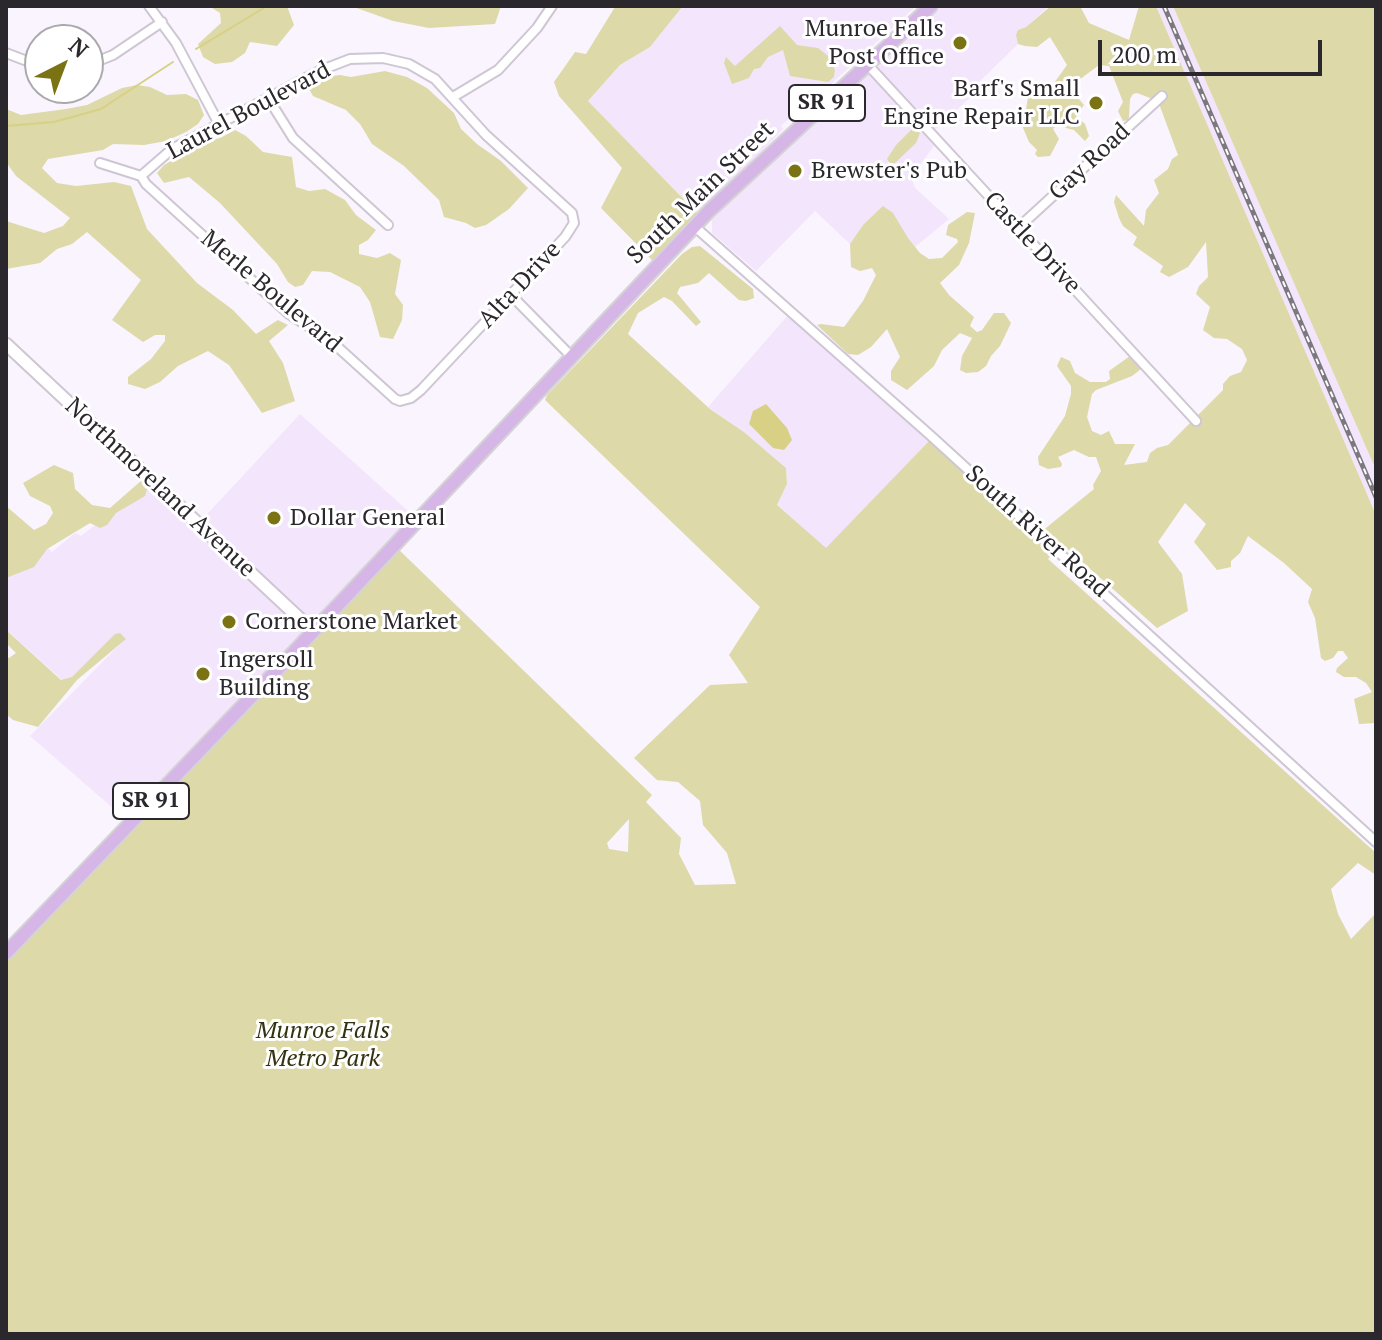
<!DOCTYPE html>
<style>
body{margin:0}
#map{position:relative;width:1382px;height:1340px;overflow:hidden;background:#f9f4fd;font-family:"PT Serif",serif}
canvas{display:block}
.frame{position:absolute;inset:0;border:8px solid #2b282d;pointer-events:none}
.north{position:absolute;left:24px;top:24px;width:80px;height:80px;box-sizing:border-box;background:#fff;border:2px solid #aaa9ab;border-radius:50%;rotate:42deg;font-size:22px;font-weight:700;line-height:32px;text-align:center;color:#2b282d}
.north::after{content:'';display:block;margin:auto;width:28px;height:36px;background:#7b7213;clip-path:polygon(50% 0,100% 100%,50% 72%,0 100%)}
.scale{position:absolute;left:1098px;top:40px;width:224px;height:36px;box-sizing:border-box;border:4px solid #2b282d;border-top:0;padding-left:10px;font-size:24px;line-height:28px;white-space:nowrap;color:#2b282d;-webkit-text-stroke:6px #fff;paint-order:stroke}
</style>
<div id="map">
<canvas width="1382" height="1340"></canvas>
<div class="frame"></div>
<div class="north">N</div>
<div class="scale">200 m</div>
</div>
<script>
const ctx = document.querySelector('canvas').getContext('2d');
ctx.lineJoin = 'round';
function paint(path, color) { ctx.fillStyle = color; ctx.fill(path, 'evenodd'); }
const poly = rows => new Path2D(rows.map(r => 'M' + r).join(''));
function stroke(path, color, width, dash) { ctx.strokeStyle = color; ctx.lineWidth = width; ctx.lineCap = dash ? 'butt' : 'round'; ctx.setLineDash(dash || []); ctx.stroke(path); }
function label(font, color, halo, rows, align = 'center') {
  ctx.font = font + ' "PT Serif",serif'; ctx.lineWidth = 6; ctx.setLineDash([]); ctx.textBaseline = 'middle'; ctx.strokeStyle = halo; ctx.fillStyle = color; for (const [text, x, y, turn = 0] of rows) {
    ctx.save(); ctx.translate(x, y); ctx.rotate((+turn || 0) * Math.PI / 180); ctx.textAlign = isNaN(turn) ? turn : align; if (halo) ctx.strokeText(text, 0, 0); ctx.fillText(text, 0, 0); ctx.restore();
  }
}
const built = poly([
 [683,6,916,6,817,97,813,96,781,126,783,129,700,216,588,101,620,65,650,47],
 [942,6,1049,6,1026,27,1018,30,1018,44,973,88,975,93,932,133,877,66],
 [1156,6,1173,6,1376,470,1376,515],
 [868,74,876,77,936,143,911,177,915,188,949,219,915,247,908,238,863,225,850,244,815,211,756,271,712,233,712,216],
 [789,314,930,440,826,549,777,505,787,484,786,468,744,432,708,407],
 [300,414,417,519,130,823,30,736,125,639,69,686,6,630,6,573,44,544,52,552,75,533,81,536,153,481,199,523]
]);
const green = poly([
 [209,6,287,6,294,25,277,46,250,42,245,53,232,62,215,64,203,57,198,44,221,23,220,13],
 [351,6,501,6,495,24,429,28,393,21],
 [612,6,683,6,650,47,620,65,588,101,702,218,657,265,601,208,622,168,559,96,554,82,575,52,586,54,615,7],
 [1051,6,1083,6,1081,8,1089,23,1129,40,1139,6,1156,6,1376,515,1376,723,1359,724,1354,699,1372,692,1366,683,1356,677,1344,677,1336,672,1337,668,1348,658,1343,651,1338,651,1333,658,1325,661,1321,658,1315,618,1308,602,1312,589,1284,563,1248,536,1240,553,1231,561,1231,567,1217,570,1194,542,1206,524,1185,503,1158,542,1182,574,1188,611,1157,628,1062,544,1048,559,1376,853,1376,875,1358,863,1331,889,1338,914,1351,939,1376,913,1376,1334,6,1334,6,953,393,544,652,795,646,802,681,838,679,854,695,885,736,884,727,853,703,825,700,801,678,782,657,780,634,758,710,685,748,683,729,655,760,607,545,400,547,395,682,254,692,247,700,246,753,289,754,298,746,301,739,300,709,273,698,283,680,287,677,293,701,322,696,326,672,301,664,297,638,313,628,334,710,409,744,432,786,468,787,484,777,505,826,548,930,440,1036,536,1094,489,1093,485,1101,471,1096,457,1089,457,1074,450,1058,457,1062,464,1061,467,1048,469,1039,465,1038,457,1065,416,1071,394,1071,386,1057,366,1061,357,1070,361,1075,373,1090,382,1106,382,1110,379,1109,371,1130,356,1136,358,1141,365,1141,369,1132,376,1096,390,1092,394,1087,417,1092,431,1101,435,1109,431,1115,444,1135,444,1124,465,1147,462,1150,453,1157,448,1168,445,1223,390,1223,384,1230,376,1241,372,1247,360,1242,349,1227,339,1214,338,1203,330,1210,307,1196,294,1199,286,1208,277,1206,242,1188,267,1169,277,1160,272,1163,266,1133,245,1137,237,1123,226,1119,218,1114,202,1116,195,1144,226,1146,210,1159,193,1154,180,1168,169,1172,159,1178,155,1158,101,1137,93,1133,94,1130,99,1129,117,1128,120,1123,121,1118,111,1123,102,1109,66,1099,65,1079,80,1072,91,1084,105,1076,116,1085,124,1089,136,1085,141,1074,130,1066,128,1060,122,1053,129,1059,139,1050,156,1038,157,1035,154,1037,150,1029,142,1021,123,1025,116,1028,97,1041,89,1049,90,1067,65,1050,37,1037,47,1025,46,1018,44,1016,35,1018,30,1026,27],
 [629,819,628,852,609,849,607,843],
 [1173,6,1376,6,1376,470,1297,290],
 [780,26,797,45,818,48,828,56,835,70,834,77,828,82,790,76,783,50,768,57,760,68,754,69,749,78,732,84,724,63,726,57,735,66],
 [385,71,407,77,427,88,454,113,461,129,477,144,501,161,528,188,509,209,486,225,475,228,466,223,444,217,439,200,404,166,372,144,360,124,346,110,313,96,308,87,316,78,340,75,351,77],
 [137,85,150,87,167,95,186,94,198,100,204,115,198,124,186,132,166,141,144,145,113,144,103,150,48,159,42,168,57,183,76,186,114,182,131,186,147,229,197,283,233,310,256,334,278,320,288,325,269,341,283,363,295,401,262,413,229,365,208,351,178,366,160,382,145,389,128,384,128,377,151,359,165,341,165,335,155,335,143,342,112,320,141,280,87,232,72,244,57,249,40,263,6,269,6,221,44,233,63,226,70,218,16,176,6,162,6,109,21,115,66,109,87,105,122,88],
 [914,127,920,133,916,143,896,162,893,164,889,162,887,159,896,145],
 [235,130,246,136,263,152,292,157,296,187,309,191,325,189,345,200,356,215,376,230,368,240,359,245,359,254,377,258,390,253,401,260,395,294,403,305,402,320,393,339,380,337,370,302,360,287,330,272,312,271,303,285,295,287,288,282,277,264,220,203,189,177,164,183,157,173,164,165,204,142,220,138],
 [883,206,893,213,908,238,920,253,929,259,942,258,958,242,957,239,946,235,948,225,967,212,975,213,969,243,959,265,940,283,949,295,974,317,970,326,977,332,982,330,994,313,1004,313,1011,323,1000,346,991,356,986,366,978,372,966,373,960,370,962,356,972,338,960,333,942,350,934,366,907,390,891,380,891,371,900,357,887,329,871,347,858,355,848,354,817,325,821,324,844,327,863,301,876,275,872,268,860,271,851,267,850,244,863,225],
 [54,465,73,473,75,489,92,505,110,508,142,480,148,486,145,496,116,513,107,525,100,528,90,523,47,549,34,567,6,578,6,506,34,530,46,524,53,513,50,506,30,496,23,483],
 [6,630,61,680,72,677,115,634,120,633,126,639,77,680,38,727,13,720,6,714,6,656,9,658,16,653,6,643]
]);
const water = poly([
 [766,404,787,428,792,440,784,450,773,448,749,424,753,411]
]);
const stream = poly([
 [196,49,267,6],
 [6,126,54,122,101,109,173,62]
]);
const street = poly([
 [149,6,176,43,219,124],
 [6,53,40,66],
 [88,65,113,55,162,22],
 [868,65,1196,421],
 [453,97,498,70,537,28,552,6],
 [268,98,293,138,388,225],
 [100,163,141,176,146,184,289,314,331,341,395,399,400,401,411,398,421,390,565,237,574,223,572,213,486,135,435,79,409,64,383,58,350,59,319,71,172,149,141,176],
 [694,226,930,435,1376,842],
 [1018,228,1162,96],
 [511,295,572,357]
]);
const secondary = poly([
 [6,344,313,631]
]);
const primary = poly([
 [6,953,275,672,709,211,931,6]
]);
const rail = poly([
 [1164,6,1376,497]
]);
const markers = [
 [960,43,8,"#7b7213"],
 [1096,103,8,"#7b7213"],
 [795,171,8,"#7b7213"],
 [274,518,8,"#7b7213"],
 [229,622,8,"#7b7213"],
 [203,674,8,"#7b7213"]
];
const shields = [
 [827,103,76],
 [151,801,76]
];
const shieldNames = [
 ["SR 91",827,103],
 ["SR 91",151,801]
];
const poiNames = [
 ["Munroe Falls",944,29,"right"],
 ["Post Office",944,57,"right"],
 ["Barf's Small",1080,89,"right"],
 ["Engine Repair LLC",1080,117,"right"],
 ["Brewster's Pub",811,171],
 ["Dollar General",290,518],
 ["Cornerstone Market",245,622],
 ["Ingersoll",219,660],
 ["Building",219,688]
];
const streetNames = [
 ["Laurel Boulevard",249,111,-28],
 ["Gay Road",1090,162,-43],
 ["South Main Street",701,193,-44],
 ["Castle Drive",1032,243,47],
 ["Alta Drive",520,285,-47],
 ["Merle Boulevard",271,292,40],
 ["Northmoreland Avenue",160,488,43],
 ["South River Road",1037,532,42]
];
const parkNames = [
 ["Munroe Falls",323,1031],
 ["Metro Park",323,1059]
];
paint(built, '#f3e6fc');
paint(green, '#ddd9a9');
paint(water, '#d7d085');
stroke(stream, '#d7d085', 2);
stroke(street, '#cfc6d4', 12);
stroke(secondary, '#cfc6d4', 15);
stroke(primary, '#d5d4d5', 16);
stroke(street, '#fff', 8);
stroke(secondary, '#fff', 11);
stroke(primary, '#d5b6e7', 12);
stroke(rail, '#7c787f', 5);
stroke(rail, '#fff', 2, [6]);
for (const [x, y, r, color] of markers) { const dot = new Path2D(); dot.arc(x, y, r, 0, 2 * Math.PI); ctx.fillStyle = color; ctx.fill(dot); stroke(dot, '#fff', 3); }
for (const [x, y, w] of shields) { const box = new Path2D(); box.roundRect(x - w / 2, y - 18, w, 36, 6); ctx.fillStyle = '#fff'; ctx.fill(box); stroke(box, '#2b282d', 2); }
label('bold 22px', '#2b282d', null, shieldNames);
label('24px', '#2b282d', '#fff', poiNames, 'left');
label('24px', '#2b282d', '#fff', streetNames);
label('italic 24px', '#353211', '#fff', parkNames);
</script>
